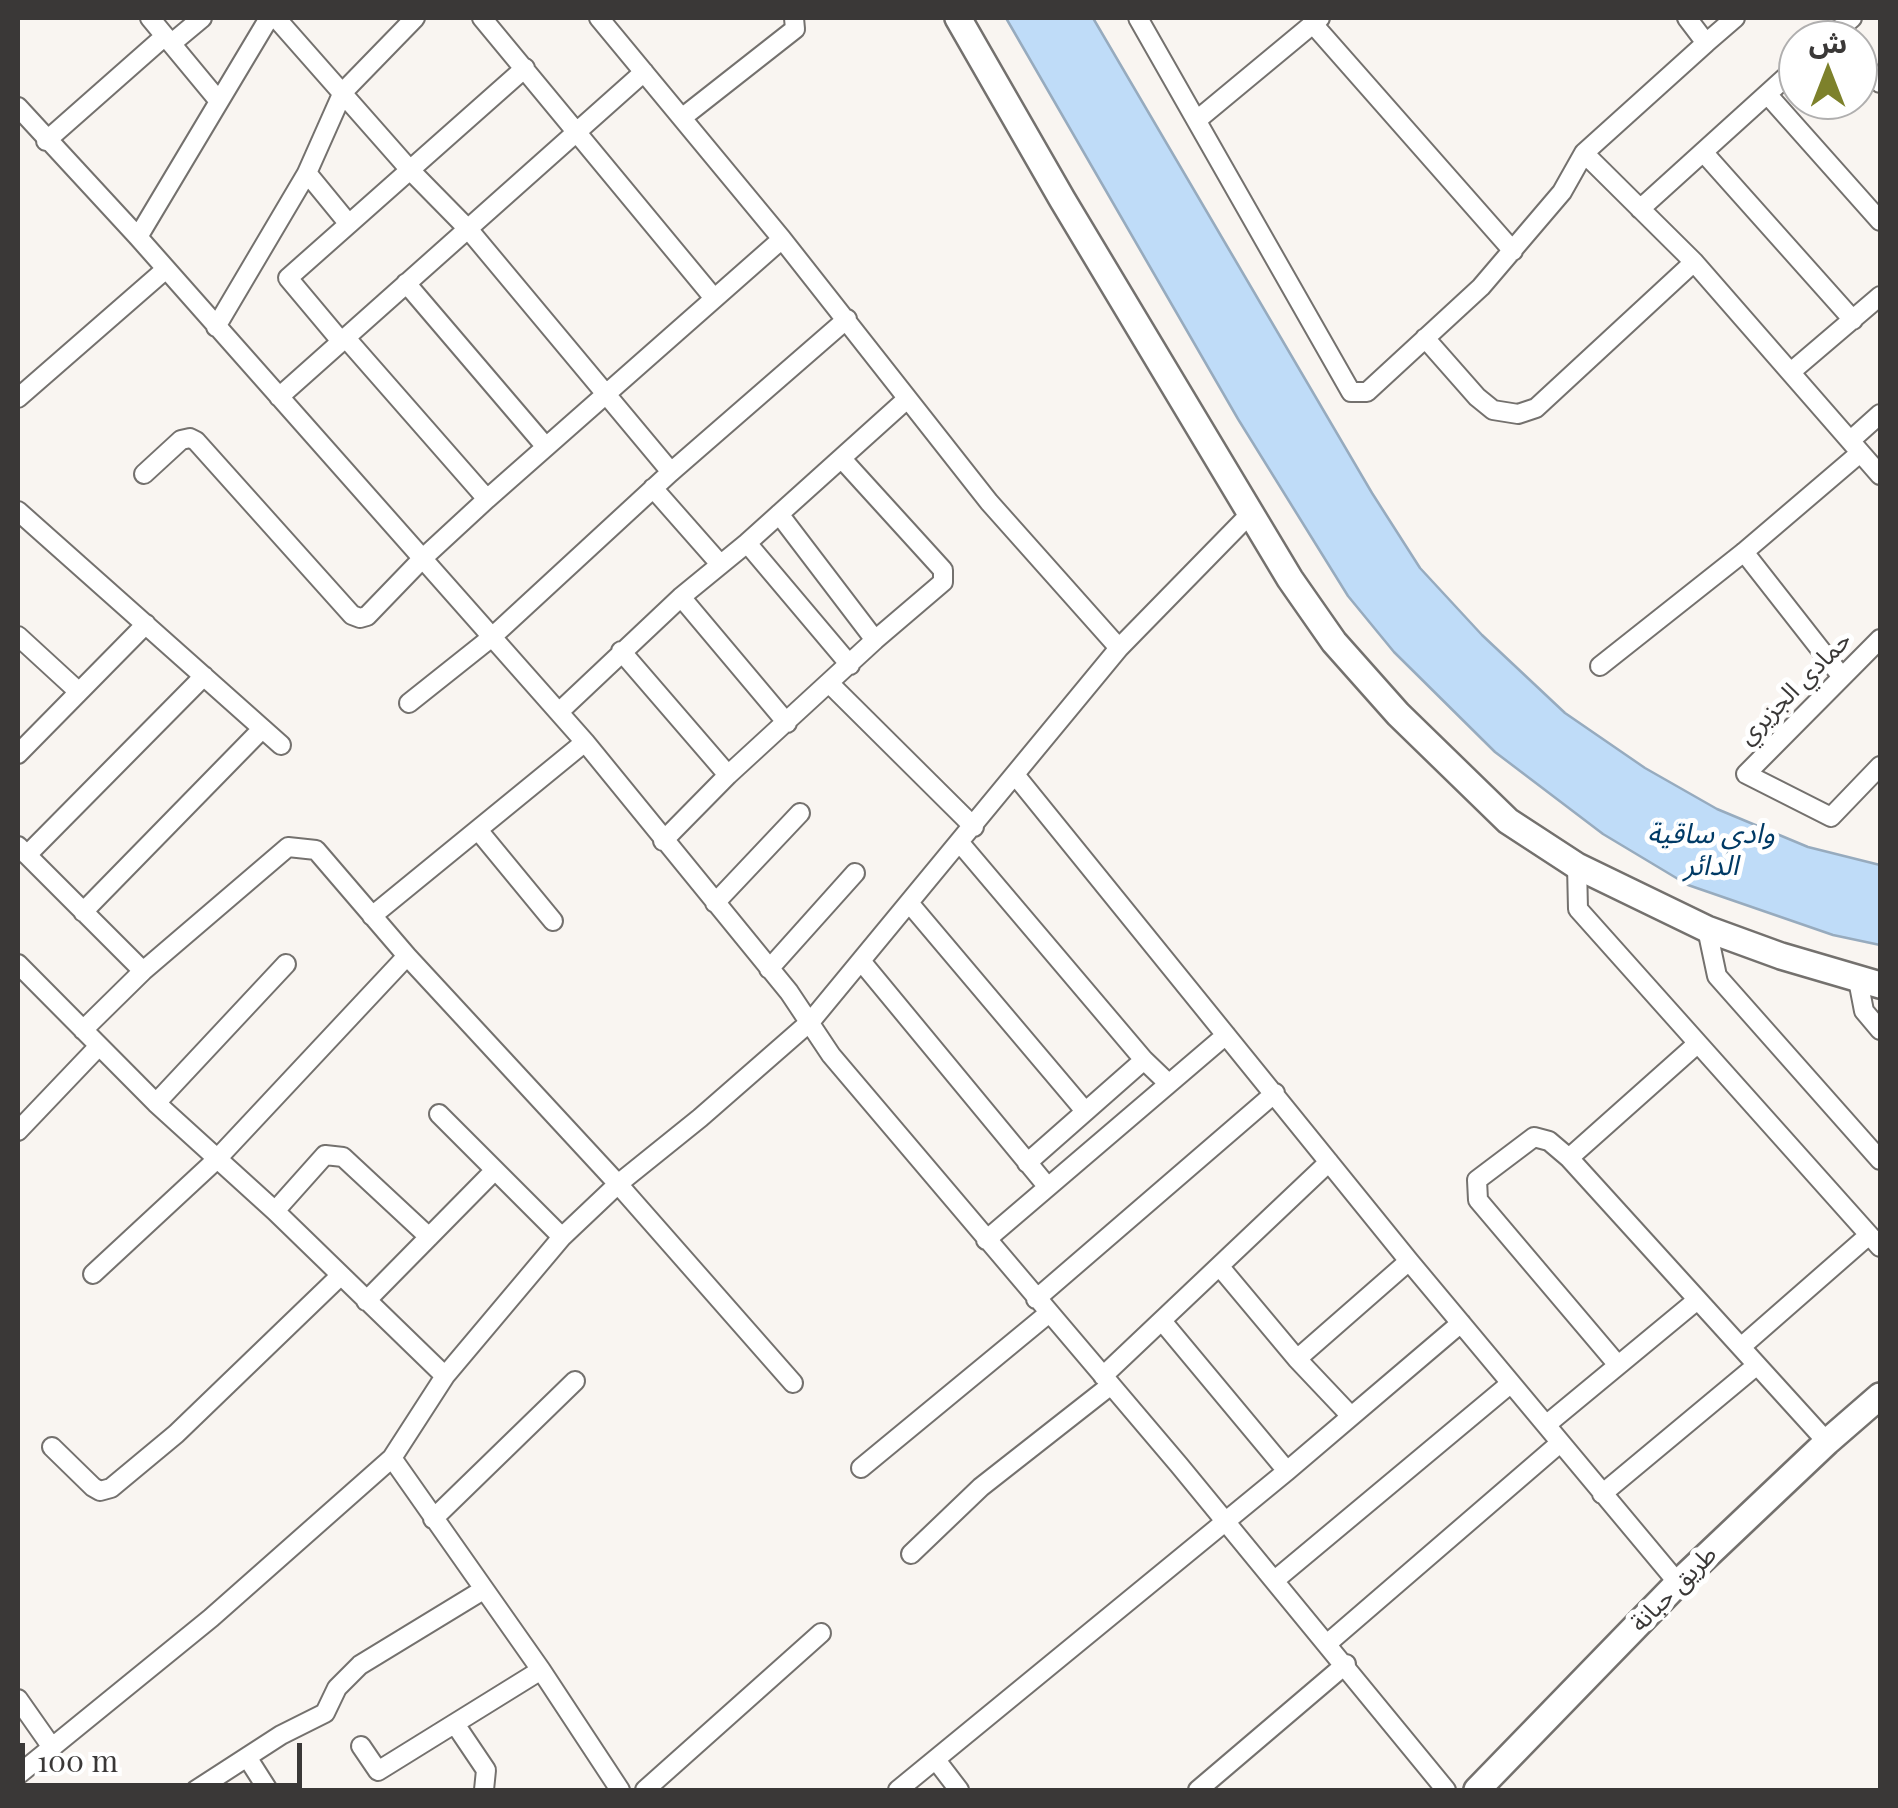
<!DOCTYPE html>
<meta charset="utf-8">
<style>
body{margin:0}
#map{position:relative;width:1898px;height:1808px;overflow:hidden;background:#f9f5f1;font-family:"Playfair Display","Noto Sans Arabic",serif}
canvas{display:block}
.frame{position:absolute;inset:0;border:20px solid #3a3837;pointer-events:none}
.north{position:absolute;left:1778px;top:20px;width:100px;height:100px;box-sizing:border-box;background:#fff;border:2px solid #b0afaf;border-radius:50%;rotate:0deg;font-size:28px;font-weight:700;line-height:40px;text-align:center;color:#3a3837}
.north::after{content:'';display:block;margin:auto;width:35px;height:45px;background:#7d812b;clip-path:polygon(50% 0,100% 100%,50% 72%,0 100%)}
.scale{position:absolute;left:20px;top:1743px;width:282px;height:45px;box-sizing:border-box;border:5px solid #3a3837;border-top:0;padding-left:12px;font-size:30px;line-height:35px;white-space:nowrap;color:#3a3837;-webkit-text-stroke:8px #fff;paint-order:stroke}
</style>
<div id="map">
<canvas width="1898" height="1808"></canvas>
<div class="frame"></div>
<div class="north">ش</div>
<div class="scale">100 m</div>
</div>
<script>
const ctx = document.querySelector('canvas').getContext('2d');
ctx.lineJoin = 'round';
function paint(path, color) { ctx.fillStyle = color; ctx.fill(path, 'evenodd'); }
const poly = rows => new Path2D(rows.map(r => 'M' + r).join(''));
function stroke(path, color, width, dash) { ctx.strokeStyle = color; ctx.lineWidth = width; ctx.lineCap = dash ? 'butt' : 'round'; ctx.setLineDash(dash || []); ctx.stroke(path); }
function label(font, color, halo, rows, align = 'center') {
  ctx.font = font + ' "Playfair Display","Noto Sans Arabic",serif'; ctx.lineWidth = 10; ctx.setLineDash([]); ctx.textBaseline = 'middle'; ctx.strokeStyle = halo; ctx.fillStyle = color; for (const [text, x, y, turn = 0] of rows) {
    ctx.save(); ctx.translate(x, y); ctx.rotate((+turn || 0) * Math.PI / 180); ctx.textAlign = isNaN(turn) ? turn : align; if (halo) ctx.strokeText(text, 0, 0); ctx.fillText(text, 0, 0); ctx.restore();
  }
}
const water = poly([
 [1006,18,1093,18,1372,493,1420,568,1482,635,1565,713,1645,768,1717,809,1808,847,1880,865,1880,945,1833,935,1688,885,1603,834,1495,752,1394,652,1348,596,1238,419,1006,18]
]);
const street = poly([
 [150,18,218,100],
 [276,18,410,170,469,230,671,472],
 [482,18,713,297],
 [599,18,782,239,989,502,1119,648],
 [1138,18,1351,392,1367,392,1481,287,1562,192,1584,153],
 [1687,18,1706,43,1584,153,1694,262,1880,475],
 [1313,24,1513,251],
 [1827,40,1852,18],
 [172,43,202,18],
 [1706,43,1735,18],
 [1858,58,1880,83],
 [1767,94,1880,221],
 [18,107,138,237,585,742,789,992,831,1055,1179,1465,1446,1790],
 [683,117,795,29,794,18],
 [1197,120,1320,18],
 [46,141,165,36],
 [1704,153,1853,320],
 [307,173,348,223],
 [1640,209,1798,66],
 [138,237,269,18],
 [406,283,546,447],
 [216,327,307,173,343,92,415,18],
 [345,337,487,499],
 [1425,338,1477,397,1493,410,1518,414,1536,408,1694,262],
 [340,340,288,278,525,68],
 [1792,371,1880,296],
 [279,397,644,72],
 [18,398,166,269],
 [1851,440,1880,414],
 [144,474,181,440,190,438,196,441,352,615,360,618,367,616,422,559,487,499,782,239],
 [653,488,720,564],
 [18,511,281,745],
 [779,514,875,640],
 [747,543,850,665],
 [1744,552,1842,677],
 [681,597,787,723],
 [18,636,79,692],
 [1880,639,1746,774,1831,817,1880,766],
 [621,651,728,775,875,640,943,582,943,570,842,459],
 [1600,666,1744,552,1860,453],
 [830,684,974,827],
 [409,703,492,637,671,472,847,319],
 [559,712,681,597,747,543,907,399],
 [18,754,146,624],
 [1016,776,1409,1261,1678,1583],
 [478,830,553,921],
 [663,841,728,775],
 [960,843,1144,1060,1168,1083],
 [18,846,143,971],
 [27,855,204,676],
 [1577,866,1578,909,1880,1247],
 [715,903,800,813],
 [910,904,1085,1111],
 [83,912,262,729],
 [372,916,585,742],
 [1707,929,1717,976,1880,1160],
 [861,961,1047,1186],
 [18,964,156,1103,275,1211,445,1376],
 [769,969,855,873],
 [1858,980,1864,1011,1880,1030],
 [83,1030,143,971,288,847,316,850,407,956,618,1184,793,1383],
 [156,1103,286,964],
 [439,1114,562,1237],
 [18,1131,99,1046],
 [1569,1158,1697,1044],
 [1027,1163,1144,1060],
 [275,1211,325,1155,343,1157,429,1237],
 [986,1240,1226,1035],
 [1220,1267,1297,1359,1350,1415],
 [93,1274,216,1160,407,956],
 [1036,1299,1275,1093],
 [366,1301,494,1171],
 [1162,1321,1287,1471],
 [1741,1347,1869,1235],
 [1297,1359,1409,1261],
 [1617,1364,1478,1200,1477,1180,1534,1137,1549,1141,1569,1158,1827,1442],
 [1103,1376,1329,1162],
 [1546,1425,1696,1301],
 [52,1447,93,1487,100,1491,111,1488,176,1434,339,1277],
 [392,1458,541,1670,620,1790],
 [861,1468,1049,1313],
 [1602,1494,1757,1365],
 [433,1519,575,1381],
 [911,1554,981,1487,1111,1385],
 [1275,1580,1510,1384],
 [1328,1643,1560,1443],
 [18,1699,51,1746],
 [455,1724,486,1770,484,1790],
 [361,1746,378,1771,541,1670],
 [247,1757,268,1790],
 [936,1760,959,1790],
 [18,1775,211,1618,392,1458,445,1376,562,1237,618,1184,700,1118,811,1021,1119,648,1251,513],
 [196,1790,281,1735,325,1713,337,1688,360,1665,483,1590],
 [645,1790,821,1633],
 [898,1790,1287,1471,1461,1323],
 [1198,1790,1346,1664]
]);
const secondary = poly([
 [958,18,1062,199,1290,579,1334,642,1398,714,1508,821,1577,866,1707,929,1781,956,1880,985],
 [1477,1790,1678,1583,1827,1442,1880,1396]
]);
const streetNames = [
 ["حمادي الجزيري",1795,688,-45],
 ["طريق حبانة",1674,1589,-45]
];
const waterNames = [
 ["وادي ساقية",1711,834],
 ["الدائر",1711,866]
];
paint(water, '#bfdcf8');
stroke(water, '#97abbe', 2.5);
stroke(street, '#74716e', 22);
stroke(secondary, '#74716e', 30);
stroke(street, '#fff', 18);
stroke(secondary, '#fff', 25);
label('25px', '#3a3837', '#fff', streetNames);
label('italic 28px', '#003a65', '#fff', waterNames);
</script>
